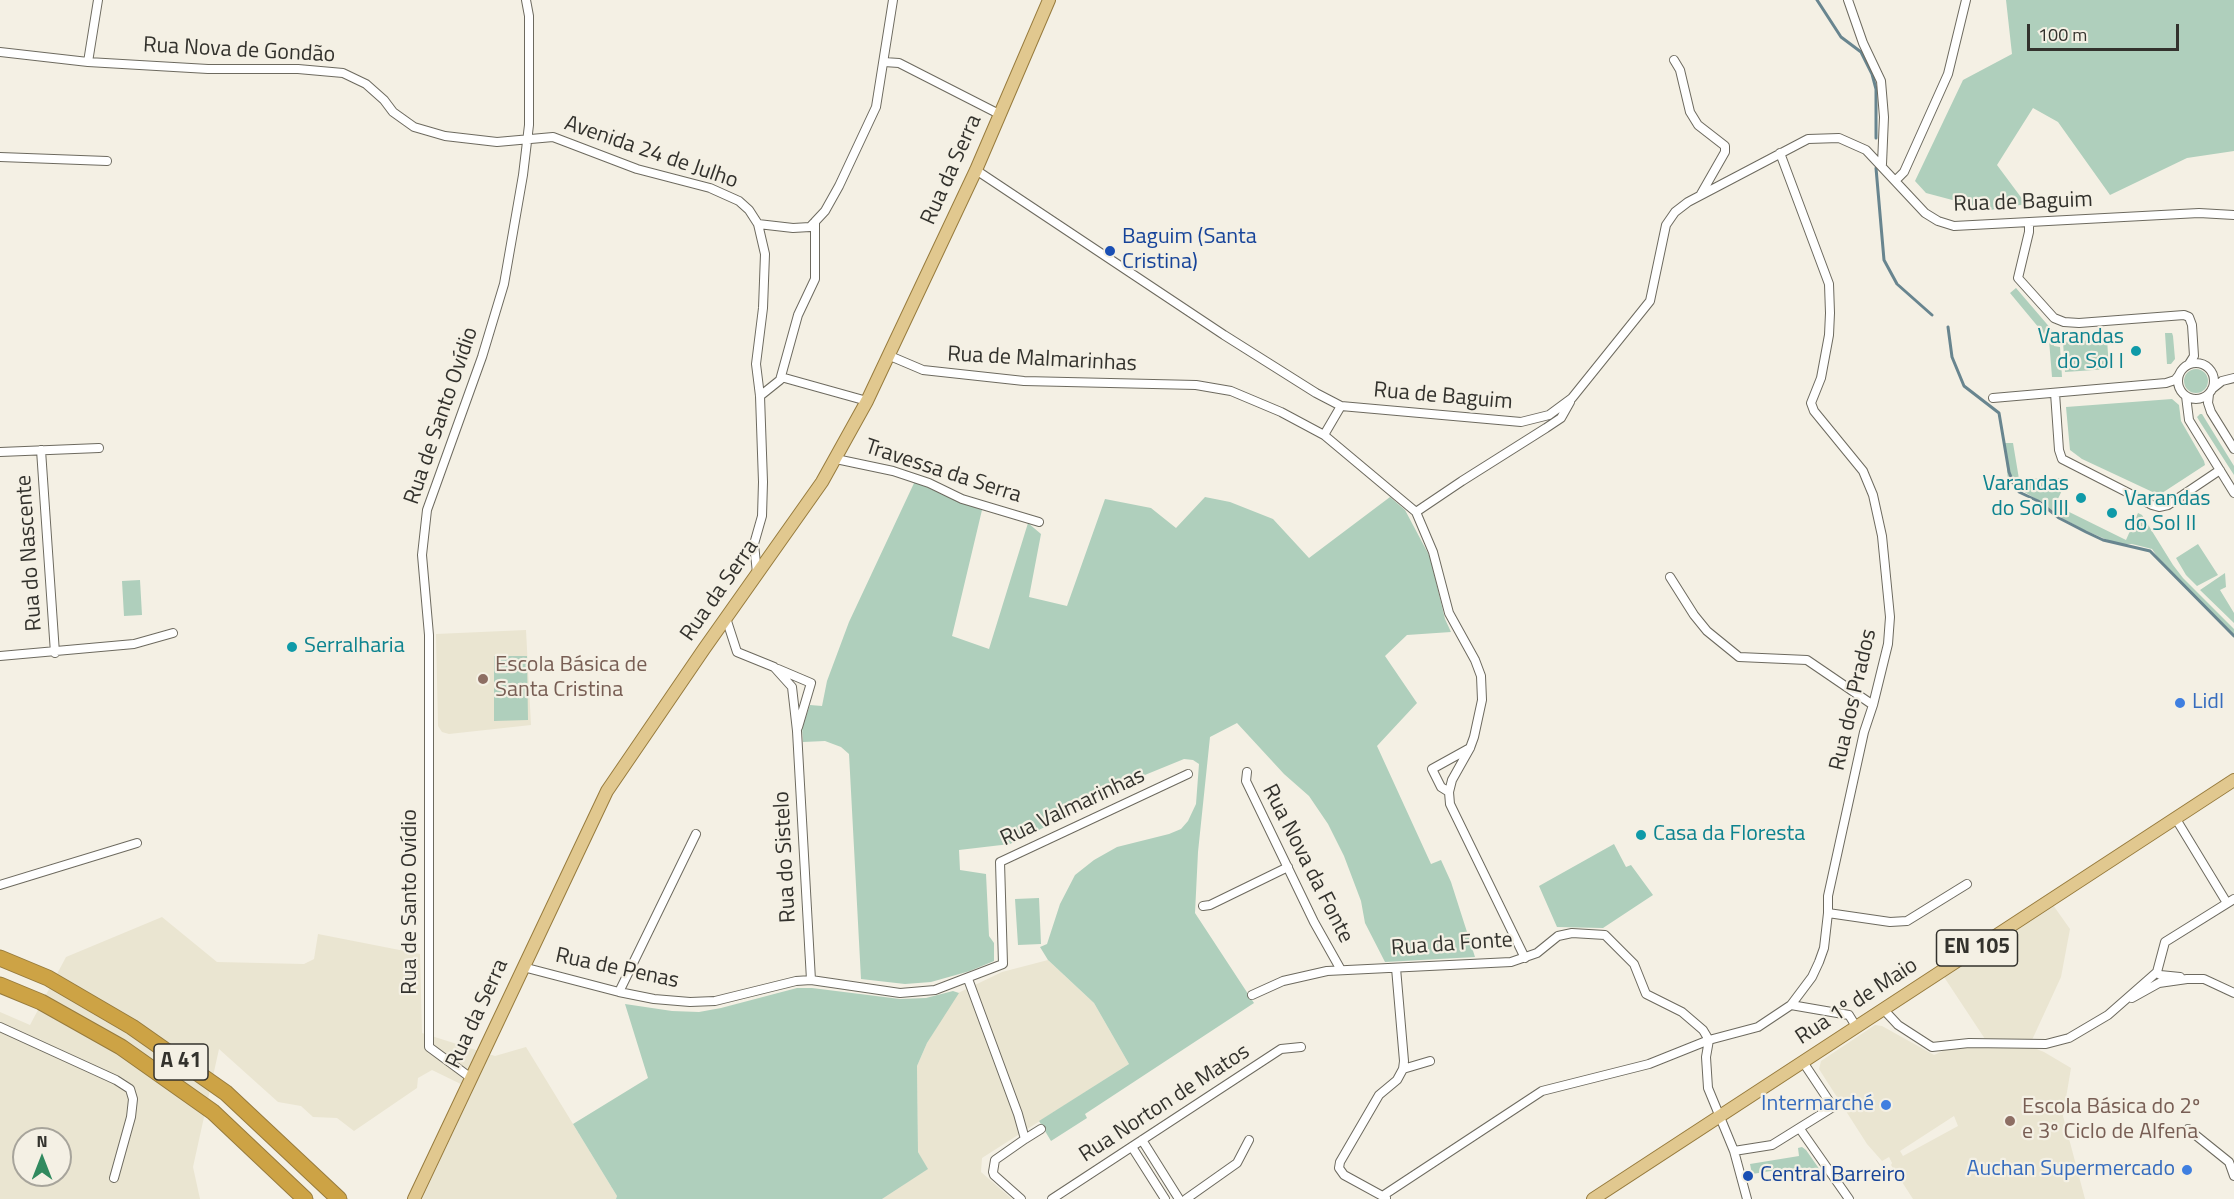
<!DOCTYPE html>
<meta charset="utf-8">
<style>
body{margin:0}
#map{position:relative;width:2234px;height:1199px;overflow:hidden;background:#f4f0e4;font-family:"Titillium Web",sans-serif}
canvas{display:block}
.north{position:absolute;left:12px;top:1127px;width:60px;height:60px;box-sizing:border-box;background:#f4f0e4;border:2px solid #a7a49b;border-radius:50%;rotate:0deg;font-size:16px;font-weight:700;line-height:24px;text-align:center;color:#33322d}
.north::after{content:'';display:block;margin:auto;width:21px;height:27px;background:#318a5f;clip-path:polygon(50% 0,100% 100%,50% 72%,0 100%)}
.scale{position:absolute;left:2027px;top:24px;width:152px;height:27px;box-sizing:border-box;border:3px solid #33322d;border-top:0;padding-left:8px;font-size:18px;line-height:21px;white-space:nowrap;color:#33322d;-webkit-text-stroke:4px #f4f0e4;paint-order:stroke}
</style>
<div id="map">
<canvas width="2234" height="1199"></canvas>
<div class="north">N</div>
<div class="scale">100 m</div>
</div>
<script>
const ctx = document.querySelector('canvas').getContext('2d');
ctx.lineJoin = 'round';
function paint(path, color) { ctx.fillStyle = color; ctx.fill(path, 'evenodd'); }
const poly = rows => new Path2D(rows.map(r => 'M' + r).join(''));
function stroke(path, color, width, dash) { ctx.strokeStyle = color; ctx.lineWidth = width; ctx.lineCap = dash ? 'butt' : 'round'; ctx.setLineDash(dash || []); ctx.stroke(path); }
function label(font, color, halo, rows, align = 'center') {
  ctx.font = font + ' "Titillium Web",sans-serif'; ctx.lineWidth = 4.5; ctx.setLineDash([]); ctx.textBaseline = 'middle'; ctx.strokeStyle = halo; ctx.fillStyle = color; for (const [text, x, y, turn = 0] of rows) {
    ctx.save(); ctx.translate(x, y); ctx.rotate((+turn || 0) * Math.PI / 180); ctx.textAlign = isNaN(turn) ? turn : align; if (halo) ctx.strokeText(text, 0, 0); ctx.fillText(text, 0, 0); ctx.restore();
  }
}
const built = poly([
 [526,630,531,725,449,734,442,732,438,726,436,634],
 [2053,905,2070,929,2061,977,2032,1040,1985,1039,1944,977],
 [162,917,217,962,304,964,314,959,318,934,420,954,422,1033,495,1056,526,1047,617,1196,616,1199,422,1199,473,1090,432,1070,418,1078,417,1088,354,1131,337,1118,313,1117,301,1106,278,1102,219,1049,193,1167,200,1199,0,1199,0,1012,30,1025,66,957],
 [24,1139,60,1139,60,1175,24,1175],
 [1048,960,1094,1003,1129,1064,982,1158,981,1172,1012,1199,882,1199,927,1169,918,1152,917,1066,927,1043,956,994,1002,972],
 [1875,1025,1882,1026,1934,1055,1947,1049,1975,1045,2029,1046,2044,1052,2071,1068,2063,1116,2085,1199,1913,1199,1891,1165,1892,1163,1889,1157,1882,1161,1867,1144,1819,1069,1821,1061],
 [1954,1116,1958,1126,1903,1156,1900,1151]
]);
const green = poly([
 [2006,0,2234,0,2234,151,2187,158,2110,195,2058,122,2033,108,1997,165,2026,204,1990,210,1926,193,1915,181,1963,80,2012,54],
 [2016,288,2058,337,2054,337,2054,346,2060,347,2062,377,2052,377,2049,340,2010,293],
 [2165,333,2172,333,2173,336,2175,359,2171,364,2167,364],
 [2107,339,2109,369,2065,372,2063,342],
 '2184 381a12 12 0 1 1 24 0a12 12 0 1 1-24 0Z',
 [2172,399,2179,405,2181,421,2204,461,2205,465,2159,495,2082,459,2070,450,2066,407],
 [2200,414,2202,414,2234,466,2234,475,2200,422,2197,417],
 [2005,443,2013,443,2019,479,2068,478,2055,505,2126,540,2138,513,2142,515,2173,565,2183,578,2234,629,2234,634,2160,561,2152,549,2132,544,2117,544,2084,530,2053,513,2041,502,2008,482],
 [915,481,982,510,952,636,989,649,1028,523,1041,534,1029,597,1067,606,1105,499,1151,508,1176,528,1205,497,1230,502,1273,519,1309,558,1390,497,1405,510,1430,557,1445,619,1451,632,1407,635,1385,656,1417,703,1377,746,1431,864,1441,860,1451,882,1475,957,1385,962,1365,923,1361,901,1344,856,1328,824,1309,796,1284,774,1237,723,1210,737,1198,852,1195,913,1254,1003,1085,1114,1087,1118,1051,1141,1039,1121,1129,1064,1094,1003,1048,960,1040,947,1047,944,1060,904,1075,875,1094,860,1117,847,1169,834,1181,829,1188,821,1196,804,1199,764,1193,760,1184,759,1064,808,1049,825,1010,844,959,850,960,870,986,874,989,936,994,943,994,961,970,971,931,982,905,984,861,979,849,754,841,747,825,741,803,742,802,727,810,705,822,706,827,681,849,622],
 [2198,544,2218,575,2197,586,2186,575,2176,558],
 [2225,573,2226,587,2220,590,2234,613,2234,623,2200,590],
 [140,580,142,615,124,616,122,581],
 [494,656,527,656,528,720,494,721],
 [1614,844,1626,867,1631,865,1653,895,1603,928,1557,927,1539,886],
 [1039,898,1041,944,1018,945,1015,899],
 [797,988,812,988,900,999,926,998,953,991,959,993,927,1043,917,1066,918,1152,928,1169,882,1199,616,1199,617,1196,573,1124,648,1078,625,1004,672,1011,699,1012,721,1008],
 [1802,1147,1806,1150,1820,1170,1792,1178,1790,1168,1752,1174,1750,1164,1799,1156,1798,1148]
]);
const stream = poly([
 [1817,0,1841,37,1861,52,1872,74,1876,89,1876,138],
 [1876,168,1884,260,1897,284,1932,315],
 [1948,327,1952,357,1964,386,1999,413,2009,472,2014,485,2019,492,2038,501,2059,518,2086,532,2103,540,2150,551,2234,636]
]);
const street = poly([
 [1848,0,1863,43,1881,81,1884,117,1882,164],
 [0,52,88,62,208,69,298,69,343,73,366,84,384,100,393,112,414,127,445,136,497,142,553,137,637,169,710,188,739,201,749,210,758,224,765,254,763,308,756,364,760,396,763,482,762,516,754,544,757,573],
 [1674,60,1680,70,1690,112,1698,125,1725,146,1725,152,1701,194],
 [88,62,98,0],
 [884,62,899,63,999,114],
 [0,157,107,161],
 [976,170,1224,335,1316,393,1341,406,1521,422,1549,415,1572,398,1650,301,1666,225,1675,212,1688,202,1808,139,1839,138,1866,150,1925,213,1938,221,1954,226,2199,213,2234,215],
 [1895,181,1904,172,1948,74,1966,0],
 [758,224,793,228,810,227,825,211,839,186,876,107,893,0],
 [2029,224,2029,232,2018,278,2054,318,2064,322,2079,323,2184,315,2189,317,2192,325,2194,356,2189,364],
 [890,356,923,370,1024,381,1196,385,1231,391,1281,412,1324,435,1416,512,1433,552,1449,613,1475,660,1481,676,1482,700,1474,737,1470,748,1452,780,1449,792,1450,804,1525,958],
 '2178 381a18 18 0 1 1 36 0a18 18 0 1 1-36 0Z',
 [781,377,867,401],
 [2212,389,2222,381,2234,378],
 [2055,393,2059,450,2062,459,2152,505,2159,507,2168,505,2220,470],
 [2209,394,2208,403,2211,412,2234,449],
 [760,396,780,380,798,315,815,279,815,222],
 [2186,396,2189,420,2234,493],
 [1993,398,2166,383,2175,380,2179,375],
 [1324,435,1341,406],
 [41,450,55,653],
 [0,452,99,448],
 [836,459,893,471,929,483,962,499,1039,522],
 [1416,512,1462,481,1546,428,1561,418,1570,402],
 [1670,577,1694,615,1707,631,1739,657,1807,660,1873,705],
 [726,618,737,652,774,667,792,687,797,731,811,980],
 [0,656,134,644,173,633],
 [778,669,811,683,798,727],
 [1247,772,1246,781,1314,922,1341,970],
 [1449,792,1441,787,1432,769,1470,748],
 [2176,819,2227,903],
 [0,885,137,843],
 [1203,906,1210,905,1288,867],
 [1828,913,1890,922,1907,921,1967,884],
 [523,967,619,992,654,999,690,1002,715,1001,796,981,811,980,900,993,935,990,1003,964,1000,862,1188,774],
 [2157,972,2160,975,2180,977],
 [968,979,1018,1114,1025,1139,995,1160,993,1172,994,1175,1021,1199],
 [619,992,696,834],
 [1252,995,1283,981,1327,971,1511,962,1537,953,1558,936,1572,933,1605,935,1634,964,1646,994,1682,1012,1703,1030,1709,1040],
 [2132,998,2159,983,2187,979,2204,979,2234,993],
 [1791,1005,1849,1015,1857,1028],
 [1884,1010,1898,1025,1932,1047,1969,1043,2046,1044,2069,1038,2108,1015,2157,972,2165,942,2234,899],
 [0,1027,116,1080,130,1089,133,1099,131,1117,114,1178],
 [1709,1040,1706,1057,1708,1088,1734,1151,1747,1199],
 [1403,1069,1430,1061],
 [471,1078,429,1047,429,635,422,555,427,510,482,357,504,284,523,175,529,125,529,16,526,0],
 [1800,1129,1849,1199],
 [2188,1129,2229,1162,2234,1176],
 [1025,1139,1041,1129],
 [1142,1140,1179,1199],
 [1132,1147,1165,1199],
 [1734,1151,1772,1145,1833,1107,1803,1062],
 [1384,1195,1542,1091,1649,1064,1709,1040,1758,1027,1791,1005,1812,977,1819,962,1824,948,1828,913,1828,896,1864,732,1873,705,1888,644,1890,617,1882,536,1873,495,1863,471,1814,411,1811,403,1821,378,1829,335,1830,313,1829,284,1780,153],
 [1386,1198,1344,1175,1339,1168,1340,1162,1379,1095,1397,1080,1403,1069,1404,1061,1396,968],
 [1052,1199,1281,1049,1301,1047],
 [1186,1199,1237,1163,1249,1140]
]);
const primary = poly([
 [414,1199,607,791,704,649,822,482,867,401,976,170,1049,0],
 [1593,1199,2234,780]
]);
const highway = poly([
 [0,958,48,978,132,1027,226,1093,339,1199],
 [0,985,41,1002,121,1047,213,1112,305,1199]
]);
const markers = [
 [1110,251,6,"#1a4fb4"],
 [2136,351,6,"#0f9aa8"],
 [2081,498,6,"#0f9aa8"],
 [2112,513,6,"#0f9aa8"],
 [292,647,6,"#0f9aa8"],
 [483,679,6,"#8d6e63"],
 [2180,703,6,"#3f7fe0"],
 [1641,835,6,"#0f9aa8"],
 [1886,1105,6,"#3f7fe0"],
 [2010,1121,6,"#8d6e63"],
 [2187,1170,6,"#3f7fe0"],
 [1748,1176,6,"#1a4fb4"]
];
const shields = [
 [1977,948,81],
 [181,1062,54]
];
const shieldNames = [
 ["EN 105",1977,948],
 ["A 41",181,1062]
];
const streetNames = [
 ["Rua Nova de Gondão",239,51,3],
 ["Avenida 24 de Julho",651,153,19],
 ["Rua da Serra",952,170,-66],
 ["Rua de Baguim",2023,203,-2],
 ["Rua de Malmarinhas",1042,360,3],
 ["Rua de Baguim",1443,397,5],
 ["Rua de Santo Ovídio",442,416,-71],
 ["Travessa da Serra",943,472,18],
 ["Rua do Nascente",30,553,-94],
 ["Rua da Serra",720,591,-55],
 ["Rua dos Prados",1854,700,-77],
 ["Rua Valmarinhas",1073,808,-25],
 ["Rua do Sistelo",786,857,-93],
 ["Rua Nova da Fonte",1307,864,63],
 ["Rua de Santo Ovídio",411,902,-90],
 ["Rua da Fonte",1452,945,-4],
 ["Rua de Penas",617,969,12],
 ["Rua 1º de Maio",1857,1002,-33],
 ["Rua da Serra",478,1014,-65],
 ["Rua Norton de Matos",1165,1104,-33]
];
const transitNames = [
 ["Baguim (Santa",1122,238],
 ["Cristina)",1122,263],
 ["Central Barreiro",1760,1176]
];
const cultureNames = [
 ["Varandas",2124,338,"right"],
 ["do Sol I",2124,363,"right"],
 ["Varandas",2069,485,"right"],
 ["do Sol III",2069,510,"right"],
 ["Varandas",2124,500],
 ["do Sol II",2124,525],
 ["Serralharia",304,647],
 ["Casa da Floresta",1653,835]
];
const educationNames = [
 ["Escola Básica de",495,666],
 ["Santa Cristina",495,691],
 ["Escola Básica do 2º",2022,1108],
 ["e 3º Ciclo de Alfena",2022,1133]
];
const shopNames = [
 ["Lidl",2192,703,"left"],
 ["Intermarché",1874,1105],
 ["Auchan Supermercado",2175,1170]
];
paint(built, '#eae5d1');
paint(green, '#afcfbc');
stroke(stream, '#68858f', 3);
stroke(street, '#6d6a5f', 10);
stroke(primary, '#977b3d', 14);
stroke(highway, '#977b3d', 17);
stroke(street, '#fff', 8);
stroke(primary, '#e1c88f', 12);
stroke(highway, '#cda345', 15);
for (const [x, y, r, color] of markers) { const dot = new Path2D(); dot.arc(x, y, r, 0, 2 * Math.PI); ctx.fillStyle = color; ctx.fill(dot); stroke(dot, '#f4f0e4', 2); }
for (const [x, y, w] of shields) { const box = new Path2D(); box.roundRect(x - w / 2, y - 18, w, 36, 4.5); ctx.fillStyle = '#f4f0e4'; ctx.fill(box); stroke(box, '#33322d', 1.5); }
label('bold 21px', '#33322d', null, shieldNames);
label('22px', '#33322d', '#f4f0e4', streetNames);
label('22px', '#164399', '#f4f0e4', transitNames, 'left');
label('22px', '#0d838f', '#f4f0e4', cultureNames, 'left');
label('22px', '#785e54', '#f4f0e4', educationNames, 'left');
label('22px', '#366cbe', '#f4f0e4', shopNames, 'right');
</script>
